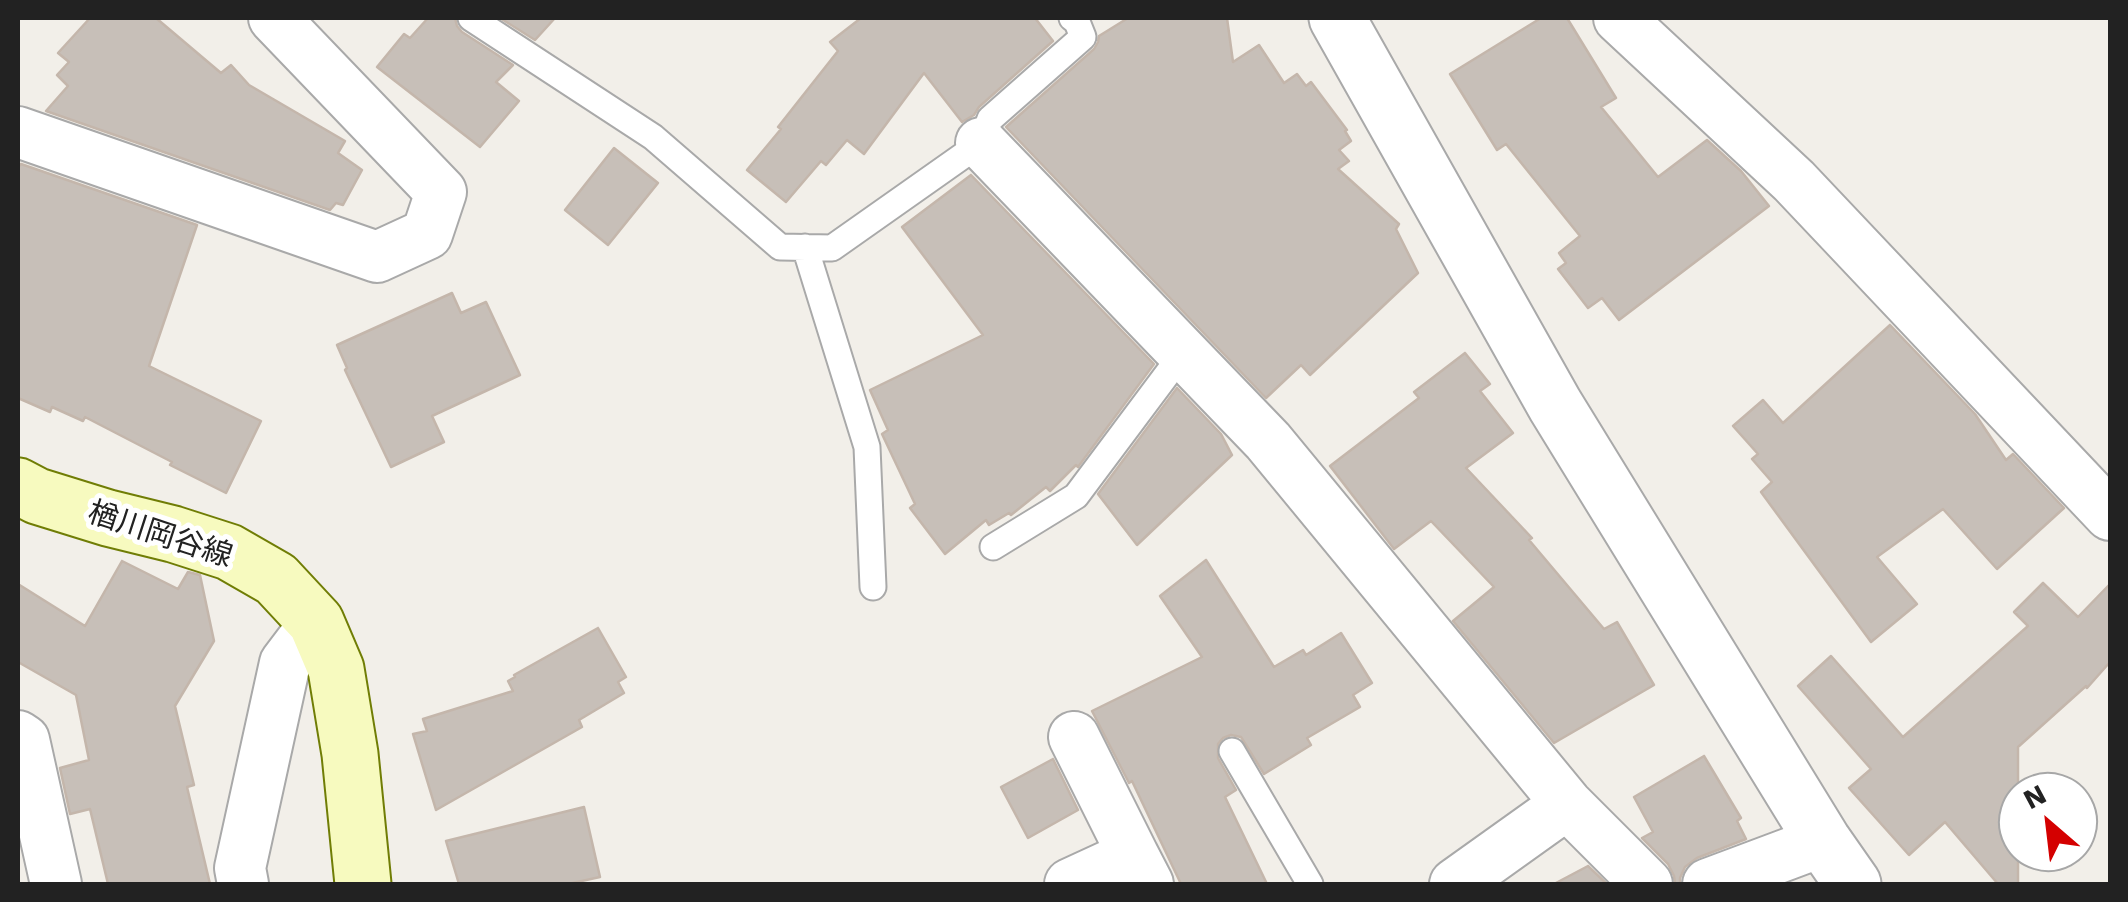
<!DOCTYPE html>
<meta charset="utf-8">
<style>
body{margin:0}
#map{position:relative;width:2128px;height:902px;overflow:hidden;background:#f2efe9;font-family:"Work Sans",sans-serif}
canvas{display:block}
.frame{position:absolute;inset:0;border:20px solid #222;pointer-events:none}
.north{position:absolute;left:1998px;top:772px;width:100px;height:100px;box-sizing:border-box;background:#fff;border:2px solid #a7a7a7;border-radius:50%;rotate:332deg;font-size:28px;font-weight:700;line-height:40px;text-align:center;color:#222}
.north::after{content:'';display:block;margin:auto;width:35px;height:45px;background:#d40000;clip-path:polygon(50% 0,100% 100%,50% 72%,0 100%)}
</style>
<div id="map">
<canvas width="2128" height="902"></canvas>
<div class="frame"></div>
<div class="north">N</div>
</div>
<script>
const ctx = document.querySelector('canvas').getContext('2d');
ctx.lineJoin = 'round';
function paint(path, color) { ctx.fillStyle = color; ctx.fill(path, 'evenodd'); }
const poly = rows => new Path2D(rows.map(r => 'M' + r).join(''));
function stroke(path, color, width, dash) { ctx.strokeStyle = color; ctx.lineWidth = width; ctx.lineCap = dash ? 'butt' : 'round'; ctx.setLineDash(dash || []); ctx.stroke(path); }
function label(font, color, halo, rows, align = 'center') {
  ctx.font = font + ' "Work Sans","Noto Sans JP",sans-serif'; ctx.lineWidth = 10; ctx.setLineDash([]); ctx.textBaseline = 'middle'; ctx.strokeStyle = halo; ctx.fillStyle = color; for (const [text, x, y, turn = 0] of rows) {
    ctx.save(); ctx.translate(x, y); ctx.rotate((+turn || 0) * Math.PI / 180); ctx.textAlign = isNaN(turn) ? turn : align; if (halo) ctx.strokeText(text, 0, 0); ctx.fillText(text, 0, 0); ctx.restore();
  }
}
const building = poly([
 [90,18,156,18,221,73,231,65,249,85,345,141,338,153,362,170,343,205,336,203,330,210,46,111,68,86,57,75,69,62,58,53,90,18],
 [428,18,455,18,457,26,462,32,513,65,496,82,519,101,480,147,377,67,404,34,410,38,428,18],
 [500,18,555,18,535,40,500,18],
 [861,18,1035,18,1053,41,979,107,974,115,962,122,924,73,864,154,847,140,826,165,821,161,786,202,747,170,781,129,778,127,838,51,830,42,861,18],
 [1128,18,1227,18,1233,62,1259,45,1284,83,1297,74,1306,86,1311,82,1347,130,1345,131,1351,141,1339,150,1349,161,1338,169,1399,224,1396,229,1418,273,1310,375,1301,365,1266,398,1006,127,1094,49,1098,42,1099,36,1128,18],
 [1541,18,1567,18,1616,98,1601,107,1658,177,1707,140,1741,171,1769,206,1619,320,1602,298,1588,308,1558,269,1566,263,1559,253,1580,236,1506,144,1497,150,1450,74,1541,18],
 [614,148,658,183,608,245,565,210,614,148],
 [21,164,197,225,149,366,261,421,226,493,170,465,172,462,85,417,83,421,52,407,50,412,18,398,18,167,21,164],
 [971,175,1154,364,1078,467,1076,465,1050,491,1046,487,1011,515,1009,513,989,525,986,520,945,554,910,508,915,504,882,434,888,430,870,390,983,335,902,227,971,175],
 [452,293,461,313,486,302,520,375,432,416,444,442,391,467,345,370,347,368,337,345,452,293],
 [1890,325,1975,414,2006,460,2013,454,2064,508,1997,569,1943,509,1877,557,1917,604,1871,642,1761,492,1772,482,1752,459,1758,454,1733,426,1763,400,1783,423,1890,325],
 [1465,353,1490,384,1480,391,1513,433,1466,468,1532,538,1529,540,1604,629,1617,622,1654,685,1554,743,1453,621,1494,587,1431,521,1394,549,1330,466,1419,398,1414,392,1465,353],
 [1177,388,1221,434,1232,455,1137,545,1098,494,1177,388],
 [1206,560,1274,667,1303,650,1306,655,1341,633,1372,683,1353,695,1360,707,1307,738,1311,745,1264,774,1241,737,1231,735,1223,738,1218,744,1218,758,1236,790,1225,797,1267,884,1181,884,1132,781,1129,783,1092,711,1202,657,1160,596,1206,560],
 [122,561,178,589,188,572,200,575,214,641,175,706,194,785,187,787,210,884,108,884,90,809,70,814,60,768,89,760,76,695,18,662,18,584,85,626,122,561],
 [2043,583,2078,617,2110,584,2110,662,2087,688,2086,686,2018,747,2018,884,1998,884,1945,822,1909,855,1849,788,1871,769,1798,686,1831,656,1903,737,2028,626,2014,612,2043,583],
 [598,628,626,677,618,682,624,693,579,720,582,727,436,810,413,734,427,731,423,719,513,691,508,681,515,677,514,675,598,628],
 [1704,756,1741,818,1737,821,1746,839,1697,858,1685,867,1680,878,1680,884,1675,884,1674,876,1668,864,1642,838,1653,832,1634,797,1704,756],
 [1053,759,1078,810,1028,838,1001,787,1053,759],
 [584,807,600,877,568,884,459,884,446,841,584,807],
 [1588,866,1607,884,1554,884,1588,866]
]);
const service = poly([
 [471,18,653,137,780,247,832,248,981,143,990,119,1083,37,1077,22,1072,18],
 [805,247,867,447,873,587],
 [993,547,1076,496,1183,353],
 [1232,751,1310,884]
]);
const minor = poly([
 [1619,18,1794,181,2110,515],
 [18,132,377,257,427,234,441,192,274,18],
 [981,143,1268,441,1567,804,1647,884],
 [18,736,24,740,56,884],
 [1074,737,1133,855],
 [243,884,240,868,285,663,316,622],
 [1070,884,1133,855,1148,884],
 [1455,884,1567,804],
 [1708,884,1823,841]
]);
const tertiary = poly([
 [1337,18,1555,405,1823,841,1853,884]
]);
const secondary = poly([
 [18,486,37,496,108,518,173,534,229,552,276,579,316,622,336,669,350,754,363,884]
]);
const streetNames = [
 ["楢川岡谷線",160,535,18]
];
paint(building, '#c7bfb8');
stroke(building, '#c4b6ab', 2.5);
stroke(service, '#a9a9a9', 29);
stroke(minor, '#a9a9a9', 54);
stroke(tertiary, '#a9a9a9', 59);
stroke(secondary, '#707d05', 59);
stroke(service, '#fff', 25);
stroke(minor, '#fff', 50);
stroke(tertiary, '#fff', 55);
stroke(secondary, '#f7fabf', 55);
label('30px', '#222', '#fff', streetNames);
</script>
